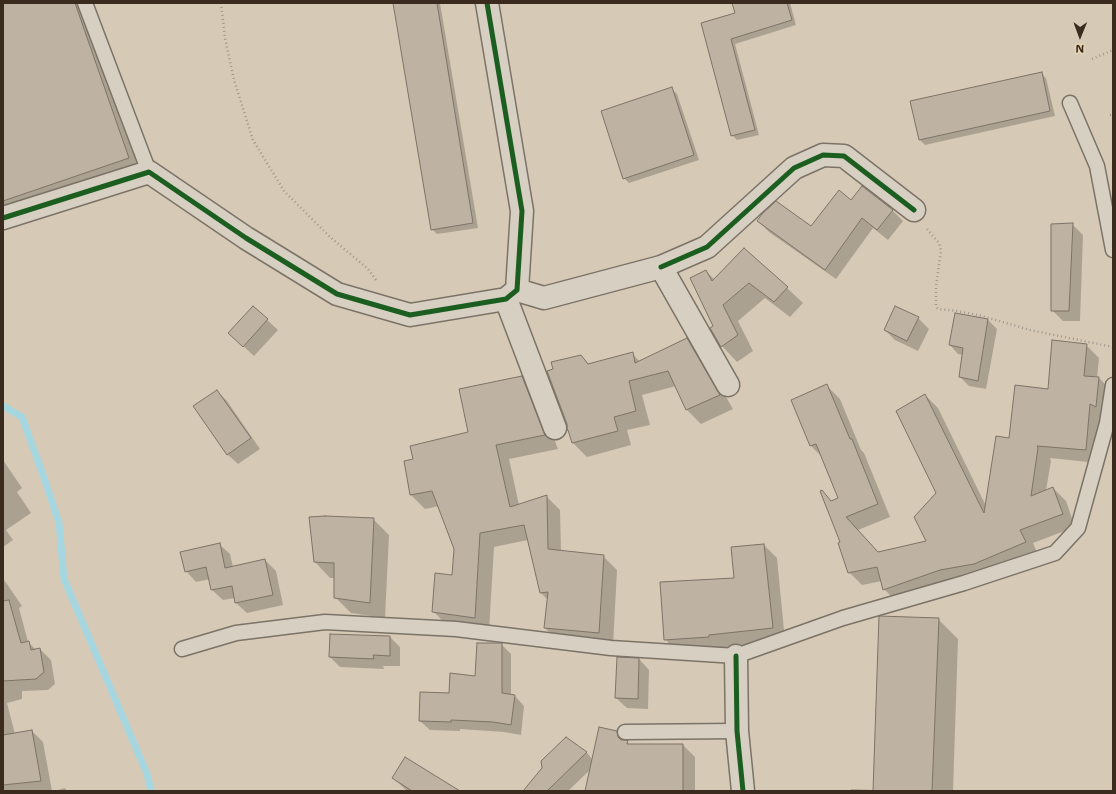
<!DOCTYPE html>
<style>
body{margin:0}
#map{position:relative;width:1116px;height:794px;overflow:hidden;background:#d6cab6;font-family:"Shantell Sans",sans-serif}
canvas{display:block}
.frame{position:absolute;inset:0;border:4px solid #3b2a1e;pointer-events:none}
.north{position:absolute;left:1060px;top:16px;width:40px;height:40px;-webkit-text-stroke:3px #e7d5b3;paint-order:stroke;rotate:181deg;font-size:11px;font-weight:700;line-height:16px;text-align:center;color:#3b2a1e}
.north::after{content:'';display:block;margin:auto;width:14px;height:18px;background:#3b2a1e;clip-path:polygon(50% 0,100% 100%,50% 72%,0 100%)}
</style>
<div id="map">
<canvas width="1116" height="794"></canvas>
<div class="frame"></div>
<div class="north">N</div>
</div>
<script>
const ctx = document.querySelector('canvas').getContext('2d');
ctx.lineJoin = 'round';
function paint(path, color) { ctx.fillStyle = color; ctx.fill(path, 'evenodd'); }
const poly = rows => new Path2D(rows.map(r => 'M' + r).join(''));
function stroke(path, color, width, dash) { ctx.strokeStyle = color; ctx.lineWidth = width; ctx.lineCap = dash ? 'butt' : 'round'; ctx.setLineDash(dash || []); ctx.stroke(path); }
const shadow = poly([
 [3,3,88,3,148,178,3,227],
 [394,3,440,3,478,228,437,234,432,229],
 [733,3,790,3,796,25,735,44,759,135,737,140,732,135,702,23,737,14],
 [1041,73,1046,78,1055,116,925,145,920,140],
 [672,89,677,94,699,160,629,183,624,178],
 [852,202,892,210,903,221,888,240,873,228,836,279,769,232,758,221,811,227],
 [1072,224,1083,235,1080,321,1063,321,1052,310],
 [744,250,787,288,803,303,790,317,765,298,738,321,753,351,737,362,722,346,715,327,706,271,715,280],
 [253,307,278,330,254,356,240,343],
 [955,314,988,320,997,329,986,389,969,386,960,377,964,355,958,354,950,345],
 [918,318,929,329,918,351,895,340,885,330],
 [687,340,701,354,733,409,701,424,687,410,676,386,642,395,650,425,627,430,631,445,587,457,573,443,554,370,581,356,589,364,632,353,640,362],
 [1086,345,1099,358,1097,378,1099,378,1112,391,1098,463,1050,458,1051,461,1046,490,1053,488,1066,501,1075,527,1033,543,1038,555,897,602,884,589,882,581,862,585,849,572,841,542,840,498,824,459,811,446,792,400,827,386,840,399,861,450,864,453,890,517,858,530,879,553,927,541,937,493,925,395,938,408,986,506,1010,439,1049,390],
 [521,377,536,391,558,449,509,459,519,505,546,496,560,510,561,551,603,556,617,570,613,646,559,642,545,628,548,600,541,593,528,540,494,547,489,631,447,625,433,611,453,576,455,549,439,506,425,509,411,495,414,460,469,432],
 [217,391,227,401,260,449,238,464,227,454],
 [3,460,22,488,17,492,31,513,6,530,13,540,3,547],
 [373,519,389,535,385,618,351,613,335,597,335,578,330,578,315,562],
 [219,544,230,554,233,567,265,560,276,571,283,605,247,613,236,603,235,598,223,600,212,590,210,579,196,582,186,571],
 [764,545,777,558,785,641,722,648,722,650,678,653,665,639,735,579],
 [3,579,7,584,22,606,19,608,28,642,36,650,40,649,51,660,55,684,48,690,22,691,22,699,7,703,15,734,32,731,43,742,52,791,3,791],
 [938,619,958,639,953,791,851,791,851,789,874,790],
 [390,637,400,647,400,666,383,666,384,669,340,667,330,657],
 [501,644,511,654,511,696,515,696,524,706,521,735,504,732,460,729,460,731,430,730,420,721,450,694,476,677],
 [639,659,649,670,648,709,627,708,616,698],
 [616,732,630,745,683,745,695,757,695,791,586,791,591,769,568,791,524,791,566,739,587,753,593,760],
 [393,778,458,791,406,791,406,790],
 [65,788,67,791,54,791]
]);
const stream = poly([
 [3,406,22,417,43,475,59,523,64,579,147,774,151,791]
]);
const building = poly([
 [3,3,75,3,129,158,3,201,3,3],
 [393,3,437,3,473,223,431,230,393,3],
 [732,3,787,3,792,20,731,39,755,130,731,136,701,23,735,13,732,3],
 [1042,72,1050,111,919,140,910,101,1042,72],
 [672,87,694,155,623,179,601,111,672,87],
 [862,186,893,210,877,230,862,218,825,270,757,221,762,214,776,201,811,226,839,190,851,200,862,186],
 [1073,223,1069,311,1051,311,1051,224,1073,223],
 [744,248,788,287,774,302,749,283,723,305,738,335,721,347,710,328,713,326,690,278,706,270,712,281,744,248],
 [253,306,268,319,243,347,228,333,253,306],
 [895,306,919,317,907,341,884,330,895,306],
 [955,313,988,319,978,381,959,377,963,348,949,345,955,313],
 [687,338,720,395,686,410,668,371,629,381,636,411,614,417,618,431,572,443,568,430,567,430,567,424,547,371,553,369,551,362,581,355,588,364,633,352,635,363,687,338],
 [1052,340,1087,344,1084,376,1099,377,1096,407,1090,404,1086,450,1037,446,1038,448,1031,496,1053,487,1063,514,1020,530,1026,542,974,564,940,570,883,590,877,567,848,573,838,543,840,542,820,491,822,490,831,501,838,498,816,444,810,446,791,400,827,384,850,439,852,439,878,504,846,517,878,552,926,541,914,517,936,493,896,411,925,394,984,513,996,436,1009,438,1015,385,1048,389,1052,340],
 [522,376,545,435,496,445,510,507,547,495,548,549,604,555,599,633,544,628,548,592,540,593,524,525,480,533,475,618,432,612,435,573,452,575,454,549,432,491,410,495,404,461,413,459,410,446,468,432,459,389,522,376],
 [217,390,251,438,227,455,193,406,217,390],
 [325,516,374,518,370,603,334,598,334,563,314,562,309,517,325,516],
 [220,543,225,568,265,559,273,595,235,603,232,586,211,590,206,567,185,572,180,552,220,543],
 [764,544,773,628,709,635,709,637,664,640,660,582,734,578,731,547,764,544],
 [9,600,21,643,29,641,31,650,40,648,44,672,36,679,3,681,3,601,9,600],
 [879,616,939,618,932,791,873,791,879,616],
 [330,634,390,636,390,656,373,655,374,659,329,657,330,634],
 [477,643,502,643,502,693,515,695,511,725,493,722,451,720,451,722,419,721,420,692,449,693,450,673,475,676,477,643],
 [617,657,639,658,638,699,615,698,617,657],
 [599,727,617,731,618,737,621,740,628,740,627,744,683,744,683,791,585,791,599,727],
 [32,730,41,781,3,785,3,735,32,730],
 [566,737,587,752,547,791,523,791,542,768,541,761,566,737],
 [405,757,460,791,412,791,392,778,405,757]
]);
const path = poly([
 [221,3,225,38,234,80,253,140,284,191,329,236,368,269,376,280],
 [1092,59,1113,50],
 [1110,115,1113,114],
 [927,229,939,243,941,251,936,286,936,306,938,309,958,311,982,316,1030,330,1113,347]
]);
const service = poly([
 [85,3,149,172],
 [1070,103,1097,166,1113,250],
 [182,649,236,633,325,622,456,629,611,648,736,656,843,618,964,583,1055,553,1078,528,1107,423,1113,385],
 [625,732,737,731]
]);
const minor = poly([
 [3,218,149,172,246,238,337,294,410,315,506,299,517,290,522,211,487,3],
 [661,267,707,247,794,168,823,155,844,156,914,210],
 [517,290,544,298,661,267,728,385],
 [506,299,555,428],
 [736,656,737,731,743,791]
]);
const cycleway = poly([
 [3,218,149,172,246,238,337,294,410,315,506,299,517,290,522,211,487,3],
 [661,267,707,247,794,168,823,155,844,156,914,210],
 [736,656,737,731,743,791]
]);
paint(shadow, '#0003');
stroke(stream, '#a6d6e0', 7);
paint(building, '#beb2a2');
stroke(building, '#7c7367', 1);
stroke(service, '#7c7367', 17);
stroke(minor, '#7c7367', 25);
stroke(path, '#9e978c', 2.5, [1, 3]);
stroke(service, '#d6cfc2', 14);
stroke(minor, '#d6cfc2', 22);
stroke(cycleway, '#1b5e20', 5);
</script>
